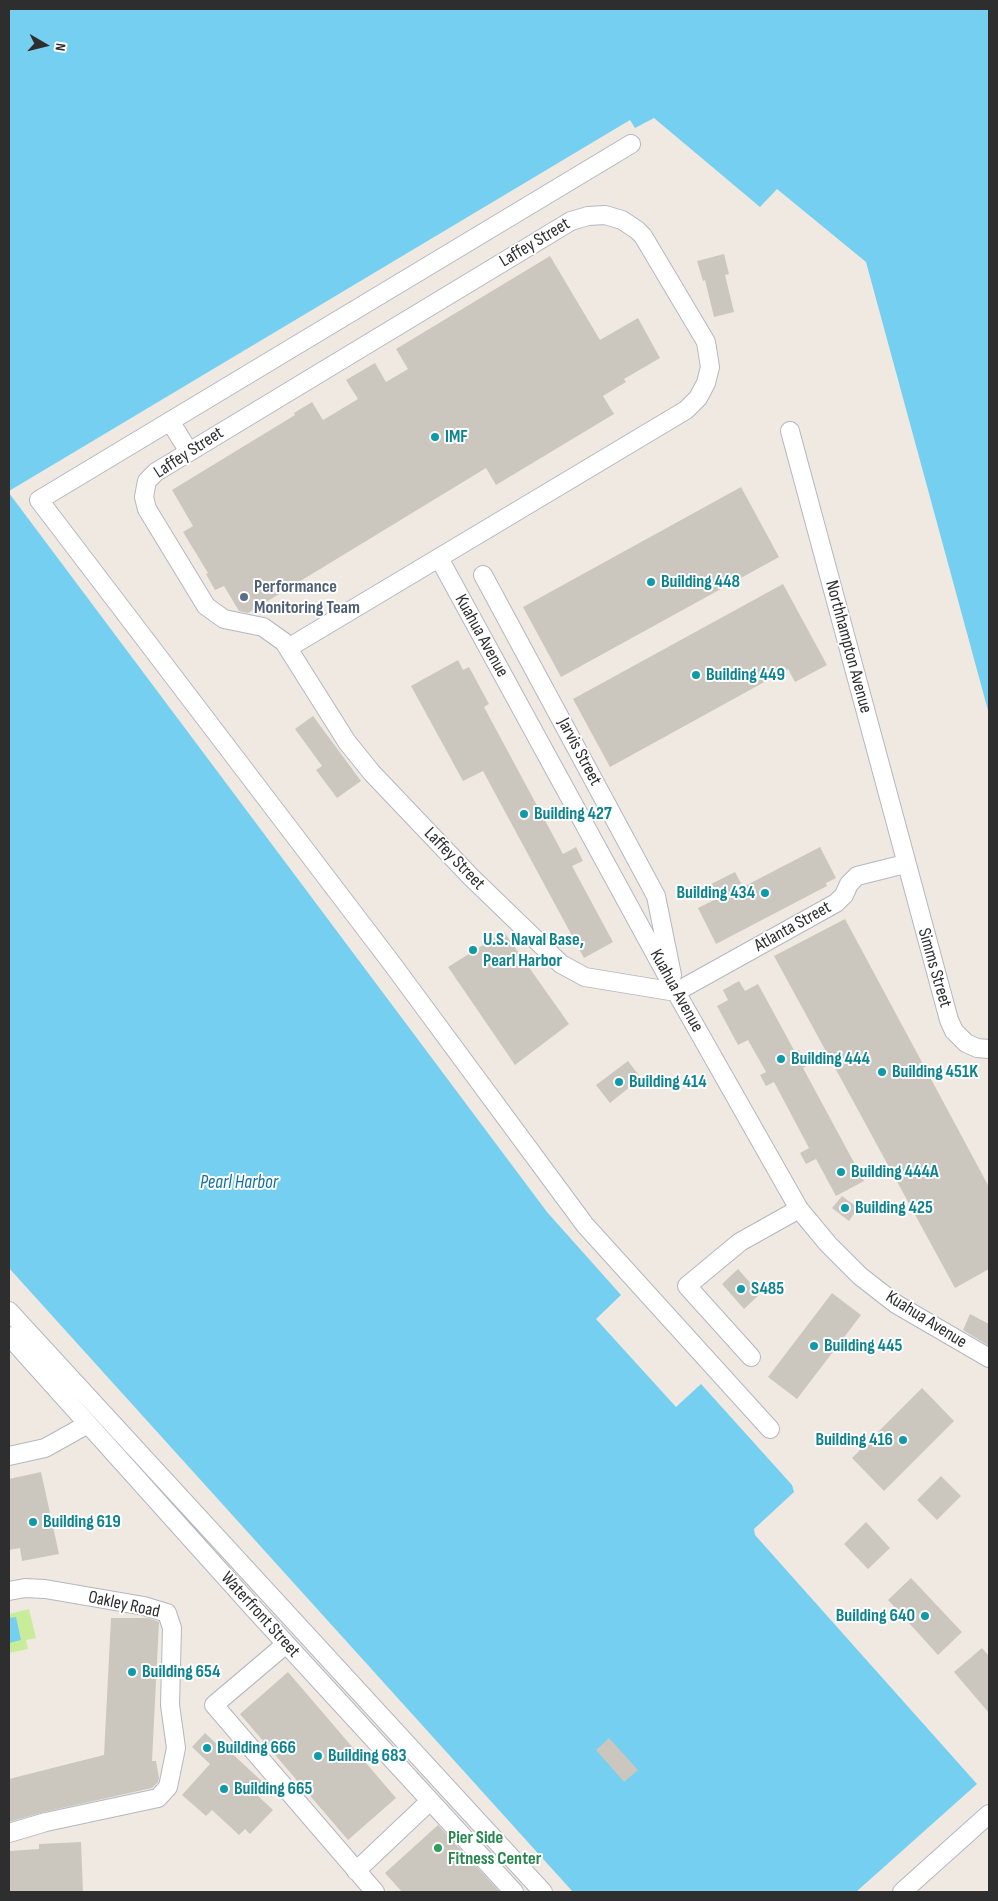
<!DOCTYPE html>
<style>
body{margin:0}
#map{position:relative;width:998px;height:1901px;overflow:hidden;background:#efe9e1;font-family:"Sofia Sans Condensed",sans-serif}
canvas{display:block}
.frame{position:absolute;inset:0;border:10px solid #2e2e2e;pointer-events:none}
.north{position:absolute;left:20px;top:20px;width:50px;height:50px;-webkit-text-stroke:4px #fff;paint-order:stroke;rotate:98deg;font-size:14px;font-weight:700;line-height:20px;text-align:center;color:#2e2e2e}
.north::after{content:'';display:block;margin:auto;width:18px;height:22px;background:#2e2e2e;clip-path:polygon(50% 0,100% 100%,50% 72%,0 100%)}
</style>
<div id="map">
<canvas width="998" height="1901"></canvas>
<div class="frame"></div>
<div class="north">N</div>
</div>
<script>
const ctx = document.querySelector('canvas').getContext('2d');
ctx.lineJoin = 'round';
function paint(path, color) { ctx.fillStyle = color; ctx.fill(path, 'evenodd'); }
const poly = rows => new Path2D(rows.map(r => 'M' + r).join(''));
function stroke(path, color, width, dash) { ctx.strokeStyle = color; ctx.lineWidth = width; ctx.lineCap = dash ? 'butt' : 'round'; ctx.setLineDash(dash || []); ctx.stroke(path); }
function label(font, color, halo, rows, align = 'center') {
  ctx.font = font + ' "Sofia Sans Condensed",sans-serif'; ctx.lineWidth = 4; ctx.setLineDash([]); ctx.textBaseline = 'middle'; ctx.strokeStyle = halo; ctx.fillStyle = color; for (const [text, x, y, turn = 0] of rows) {
    ctx.save(); ctx.translate(x, y); ctx.rotate((+turn || 0) * Math.PI / 180); ctx.textAlign = isNaN(turn) ? turn : align; if (halo) ctx.strokeText(text, 0, 0); ctx.fillText(text, 0, 0); ctx.restore();
  }
}
const pitch = poly([
 [29,1609,36,1638,26,1640,28,1649,9,1653,9,1614]
]);
const water = poly([
 [9,9,989,9,989,714,866,262,777,189,760,207,654,118,635,128,630,120,9,491],
 [9,493,547,1212,621,1295,596,1319,676,1407,701,1384,792,1485,794,1492,754,1529,755,1535,977,1784,856,1892,573,1892,9,1268],
 [16,1617,21,1640,9,1643,9,1618]
]);
const building = poly([
 [724,254,729,274,725,275,734,312,714,317,705,280,703,281,697,261],
 [550,256,600,340,638,318,660,358,624,379,626,382,603,396,614,414,496,485,486,468,248,613,239,611,224,586,215,590,206,574,208,573,183,532,193,526,172,490,295,415,294,413,312,402,323,420,358,399,346,380,375,363,386,382,408,369,396,349],
 [741,487,779,557,561,677,523,607],
 [783,584,827,665,795,682,788,669,610,767,573,699],
 [458,660,463,670,469,667,489,704,484,707,563,854,576,847,583,861,572,866,613,942,584,958,483,771,463,781,411,686],
 [313,716,361,781,337,798,316,770,322,766,295,729],
 [820,847,836,878,826,883,827,886,716,944,698,908,718,898,711,884,735,872,743,887],
 [845,919,989,1187,989,1269,955,1288,774,956],
 [504,932,569,1024,515,1065,448,967],
 [739,981,745,991,758,984,795,1052,799,1050,808,1065,803,1068,864,1181,836,1196,816,1159,806,1164,800,1153,809,1148,774,1082,766,1086,760,1075,766,1072,748,1040,738,1045,717,1006,728,1000,723,990],
 [628,1061,641,1078,610,1103,596,1085],
 [842,1196,858,1208,849,1221,832,1208],
 [738,1269,760,1294,744,1309,722,1284],
 [832,1293,861,1315,797,1399,768,1377],
 [970,1314,989,1324,989,1346,963,1330],
 [922,1388,954,1421,884,1491,852,1458],
 [41,1472,59,1554,22,1561,20,1548,9,1550,9,1479],
 [941,1476,961,1496,937,1520,917,1500],
 [866,1522,890,1548,868,1569,844,1544],
 [911,1578,962,1632,938,1655,888,1600],
 [111,1618,148,1618,159,1622,152,1761,156,1761,159,1778,158,1782,152,1788,44,1812,9,1822,9,1779,104,1755],
 [982,1648,989,1656,989,1713,954,1672],
 [288,1672,396,1798,348,1840,240,1714],
 [205,1733,223,1750,226,1748,265,1784,256,1794,273,1810,250,1834,245,1829,239,1835,212,1810,206,1816,182,1795,210,1764,192,1747],
 [609,1738,638,1770,624,1782,596,1750],
 [438,1825,500,1892,402,1892,385,1873],
 [81,1842,83,1892,9,1892,9,1851,39,1849,39,1844]
]);
const minor = poly([
 [631,144,39,500,390,961,585,1225,770,1429],
 [170,421,189,452],
 [790,431,949,1020,954,1031,966,1043,977,1048,989,1049],
 [439,558,676,992,799,1209,828,1244,860,1276,896,1304,989,1358],
 [483,575,656,896,672,975],
 [288,648,686,410,698,398,706,383,710,367,706,342,643,236,637,230,622,220,605,215,588,216,571,221,156,472,147,481,144,497,147,509,206,606,224,619,263,627,284,642,347,742,372,773,471,877,561,964,585,977,676,992],
 [676,992,836,903,844,895,849,884,857,876,905,864],
 [9,1311,543,1892],
 [9,1336,255,1610,514,1892],
 [751,1357,687,1286,740,1242,799,1209],
 [9,1456,45,1448,88,1424],
 [9,1591,25,1588,45,1589,144,1606,167,1613,172,1628,170,1705,176,1748,168,1787,158,1798,46,1822,9,1833],
 [286,1644,214,1705,375,1892],
 [356,1871,430,1801],
 [902,1892,989,1814]
]);
const markers = [
 [435,437,5,"#0f9aa8"],
 [651,582,5,"#0f9aa8"],
 [244,597,5,"#5c6f8a"],
 [696,675,5,"#0f9aa8"],
 [524,814,5,"#0f9aa8"],
 [765,893,5,"#0f9aa8"],
 [473,950,5,"#0f9aa8"],
 [781,1059,5,"#0f9aa8"],
 [882,1072,5,"#0f9aa8"],
 [619,1082,5,"#0f9aa8"],
 [841,1172,5,"#0f9aa8"],
 [845,1208,5,"#0f9aa8"],
 [741,1289,5,"#0f9aa8"],
 [814,1346,5,"#0f9aa8"],
 [903,1440,5,"#0f9aa8"],
 [33,1522,5,"#0f9aa8"],
 [925,1616,5,"#0f9aa8"],
 [132,1672,5,"#0f9aa8"],
 [207,1748,5,"#0f9aa8"],
 [318,1756,5,"#0f9aa8"],
 [224,1789,5,"#0f9aa8"],
 [438,1848,5,"#2e9e5b"]
];
const streetNames = [
 ["Laffey Street",535,243,-31],
 ["Laffey Street",189,453,-33],
 ["Kuahua Avenue",481,636,61],
 ["Northhampton Avenue",848,647,75],
 ["Jarvis Street",579,752,62],
 ["Laffey Street",454,859,46],
 ["Atlanta Street",793,927,-29],
 ["Simms Street",934,968,74],
 ["Kuahua Avenue",676,991,61],
 ["Kuahua Avenue",926,1320,32],
 ["Oakley Road",124,1605,12],
 ["Waterfront Street",260,1615,48]
];
const cultureNames = [
 ["IMF",445,437],
 ["Building 448",661,582],
 ["Building 449",706,675],
 ["Building 427",534,814],
 ["Building 434",755,893,"right"],
 ["U.S. Naval Base,",483,940],
 ["Pearl Harbor",483,961],
 ["Building 444",791,1059],
 ["Building 451K",892,1072],
 ["Building 414",629,1082],
 ["Building 444A",851,1172],
 ["Building 425",855,1208],
 ["S485",751,1289],
 ["Building 445",824,1346],
 ["Building 416",893,1440,"right"],
 ["Building 619",43,1522],
 ["Building 640",915,1616,"right"],
 ["Building 654",142,1672],
 ["Building 666",217,1748],
 ["Building 683",328,1756],
 ["Building 665",234,1789]
];
const serviceNames = [
 ["Performance",254,587],
 ["Monitoring Team",254,608]
];
const leisureNames = [
 ["Pier Side",448,1838],
 ["Fitness Center",448,1859]
];
const waterNames = [
 ["Pearl Harbor",239,1183]
];
paint(pitch, '#c9ec9a');
paint(water, '#75cff0');
paint(building, '#cbc7bf');
stroke(minor, '#b4b7c1', 20);
stroke(minor, '#fff', 18);
for (const [x, y, r, color] of markers) { const dot = new Path2D(); dot.arc(x, y, r, 0, 2 * Math.PI); ctx.fillStyle = color; ctx.fill(dot); stroke(dot, '#fff', 2); }
label('18px', '#2e2e2e', '#fff', streetNames);
label('bold 18px', '#0d838f', '#fff', cultureNames, 'left');
label('bold 18px', '#4e5e75', '#fff', serviceNames, 'left');
label('bold 18px', '#27864d', '#fff', leisureNames, 'left');
label('italic 19px', '#0d6fa3', '#fff', waterNames);
</script>
